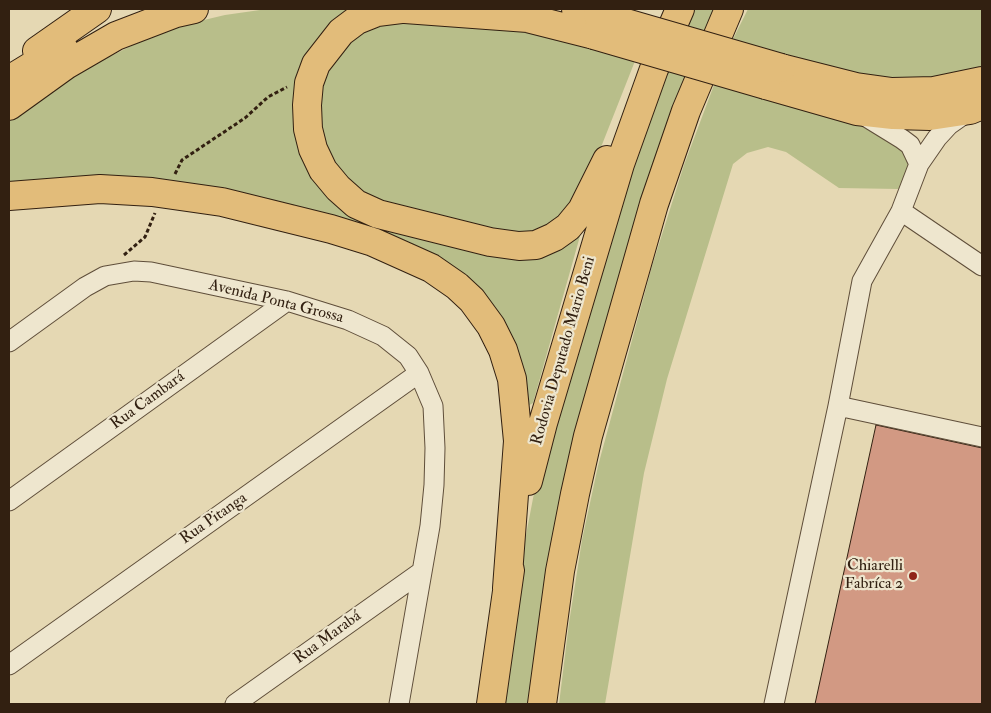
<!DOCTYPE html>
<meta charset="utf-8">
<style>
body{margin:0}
#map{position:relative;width:991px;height:713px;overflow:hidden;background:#e5d8b3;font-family:"IM FELL Double Pica",serif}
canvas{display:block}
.frame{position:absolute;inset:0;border:10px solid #322011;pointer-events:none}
</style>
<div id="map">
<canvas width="991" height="713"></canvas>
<div class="frame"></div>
</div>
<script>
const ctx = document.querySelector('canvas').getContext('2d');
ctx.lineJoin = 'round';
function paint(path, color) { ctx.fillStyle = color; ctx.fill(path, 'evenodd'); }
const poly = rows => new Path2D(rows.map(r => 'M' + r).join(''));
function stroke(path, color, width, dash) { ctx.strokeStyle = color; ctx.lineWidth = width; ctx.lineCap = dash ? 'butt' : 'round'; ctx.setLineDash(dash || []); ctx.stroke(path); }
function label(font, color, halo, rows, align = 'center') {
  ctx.font = font + ' "IM FELL Double Pica",serif'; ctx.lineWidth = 4.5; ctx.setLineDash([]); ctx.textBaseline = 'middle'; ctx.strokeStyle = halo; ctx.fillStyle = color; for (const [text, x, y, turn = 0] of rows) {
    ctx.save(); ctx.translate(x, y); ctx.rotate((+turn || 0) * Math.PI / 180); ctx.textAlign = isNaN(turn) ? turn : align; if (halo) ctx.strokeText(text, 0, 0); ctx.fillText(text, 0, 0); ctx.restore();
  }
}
const green = poly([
 [267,9,365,9,310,61,323,184,464,243,582,229,533,403,528,406,527,395,517,352,381,235,9,185,9,119,89,67,141,41,187,24,225,15],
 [694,9,718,9,707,34,685,28],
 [748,9,982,9,982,74,889,82,732,41],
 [466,18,595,45,593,50,635,61,592,170,563,218,527,234,510,234,378,202,361,193,334,163,324,145,318,113,323,84,333,64,353,37,383,21],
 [664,70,688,76,533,704,502,704,522,556,535,488,556,410],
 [714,85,743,93,747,89,846,119,900,145,913,164,906,186,898,189,839,188,786,152,768,147,747,153,733,164,667,379,644,473,605,704,559,704,569,623,582,540,598,466,652,266,684,165]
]);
const shadow = poly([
 [877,426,982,449,982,704,816,704]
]);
const building = poly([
 [876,425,982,448,982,704,815,704,876,425]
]);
const path = poly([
 [175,174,182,160,245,118,268,97,287,87],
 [124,255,145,237,155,213]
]);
const minor = poly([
 [966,113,949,125,937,138,919,164,901,211,982,266],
 [863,115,902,139,910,145,919,164],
 [9,342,85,287,105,276,134,271,151,272,287,301,348,320,383,336,408,356,419,373,433,406,435,448,434,485,430,526,399,704],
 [838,406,982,437],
 [9,501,287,301],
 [9,665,419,373],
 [235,704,421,572],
 [774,704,838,406,862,281,901,211]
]);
const highway = poly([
 [401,9,377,12,357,20,341,32,316,64,309,83,307,105,308,129,313,149,323,170,338,188,356,204,378,214,490,242,519,246,536,245,554,237,568,227,582,210,607,160],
 [405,9,528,18],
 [576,9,598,15],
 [511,14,594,35],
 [37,51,97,9],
 [781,68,856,87,892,92,934,91,982,81],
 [9,80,63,47],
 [766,85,857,111,893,115,930,116,970,110,982,105],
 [9,106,66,65,116,36,176,13,194,9],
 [9,196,100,189,152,192,222,202,331,229,373,242,431,268,457,286,472,300,491,326,503,350,512,379,518,441,507,588],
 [528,481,543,423,620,164,654,69,680,9],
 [491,704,510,570],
 [542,704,560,571,575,494,588,436,654,204,686,111,729,9]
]);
const highwayBridge = poly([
 [598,15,781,68],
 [594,35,766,85]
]);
const markers = [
 [913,576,5,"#8f2418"]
];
const streetNames = [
 ["Avenida Ponta Grossa",276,302,14],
 ["Rodovia Deputado Mario Beni",564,351,-74],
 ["Rua Cambará",148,401,-36],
 ["Rua Pitanga",214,519,-35],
 ["Rua Marabá",328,638,-36]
];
const poiNames = [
 ["Chiarelli",903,567],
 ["Fabríca 2",903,585]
];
paint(green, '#b8be8a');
paint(shadow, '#0003');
paint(building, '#d29983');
stroke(building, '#322011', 1);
stroke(minor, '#5f4e3a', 21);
stroke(highway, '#322011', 30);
stroke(path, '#322011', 3, [4, 2.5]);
stroke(minor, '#eee6ce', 19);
stroke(highway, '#e2bc7a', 28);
stroke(highwayBridge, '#322011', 30, []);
stroke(highwayBridge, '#e2bc7a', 28);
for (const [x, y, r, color] of markers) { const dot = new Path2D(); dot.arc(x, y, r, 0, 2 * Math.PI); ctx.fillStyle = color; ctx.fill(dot); stroke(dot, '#eee6ce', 2); }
label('16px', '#322011', '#eee6ce', streetNames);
label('16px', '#322011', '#eee6ce', poiNames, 'right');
</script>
